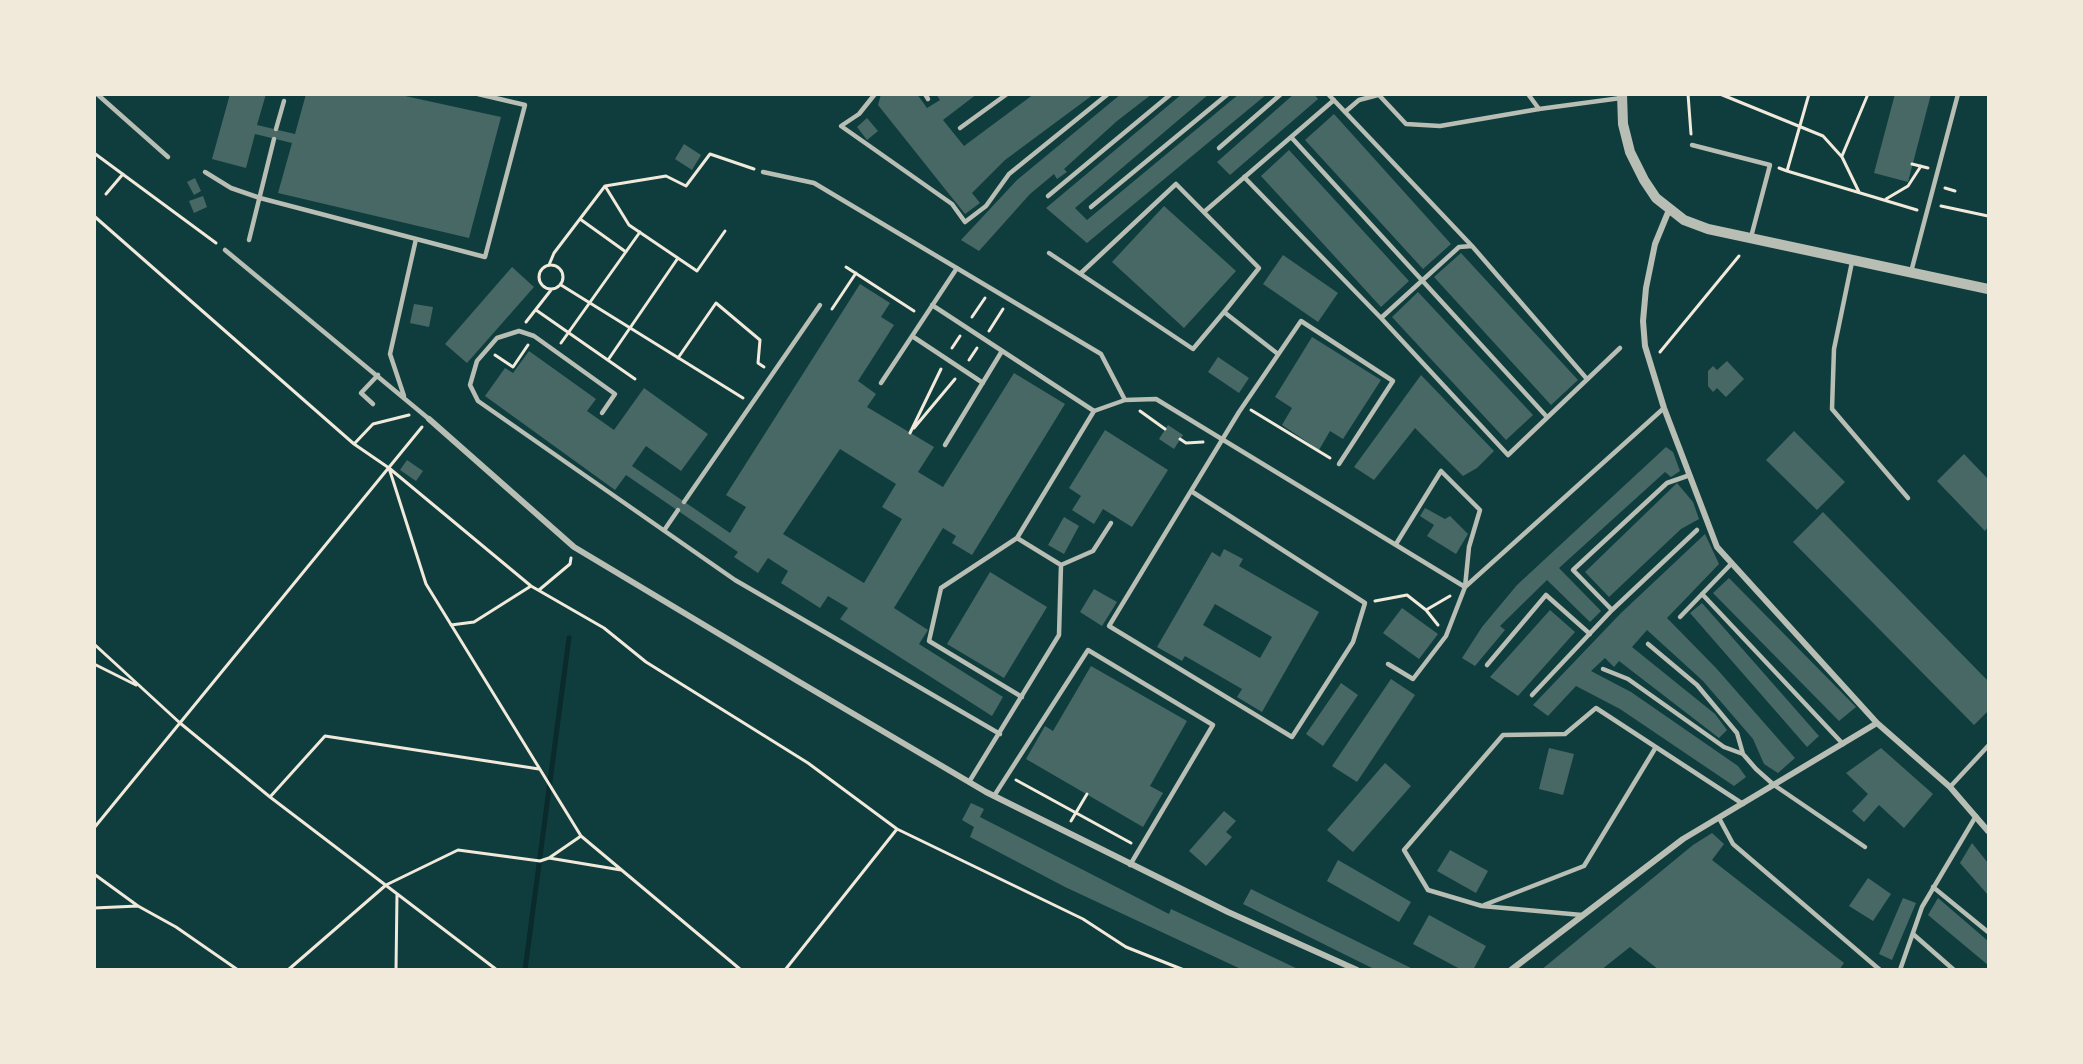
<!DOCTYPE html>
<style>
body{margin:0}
#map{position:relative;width:2083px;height:1064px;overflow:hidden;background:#0f3d3e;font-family:"DejaVu Sans",sans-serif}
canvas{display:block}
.frame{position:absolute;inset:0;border:96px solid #f1e9da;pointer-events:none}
</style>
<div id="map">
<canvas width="2083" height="1064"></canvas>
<div class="frame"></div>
</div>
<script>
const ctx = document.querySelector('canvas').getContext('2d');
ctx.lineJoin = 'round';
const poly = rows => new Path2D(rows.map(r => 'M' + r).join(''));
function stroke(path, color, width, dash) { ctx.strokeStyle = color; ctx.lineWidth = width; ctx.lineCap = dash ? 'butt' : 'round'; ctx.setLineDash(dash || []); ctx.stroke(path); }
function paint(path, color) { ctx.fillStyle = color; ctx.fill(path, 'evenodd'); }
const stream = poly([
 [525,970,569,638]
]);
const building = poly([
 [230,94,266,94,257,125,295,134,306,94,396,94,501,117,469,238,278,193,292,143,255,134,246,168,212,159],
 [881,94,917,94,927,108,940,100,936,94,977,94,943,120,964,146,1034,94,1094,94,1005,160,972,193,980,203,965,214,878,105],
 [1121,94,1152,94,1117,121,1064,169,1067,172,1057,179,1054,174,1030,194,979,251,961,240,1017,180],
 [1182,94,1209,94,1075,208,1087,220,1239,94,1267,94,1087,243,1046,208],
 [1294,94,1314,94,1318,99,1230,175,1217,162],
 [1895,94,1931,94,1908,182,1874,173],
 [1334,114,1451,244,1423,269,1305,140],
 [867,118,878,131,867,140,857,127],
 [684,144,701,155,692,170,675,159],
 [1289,150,1409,281,1381,307,1261,176],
 [195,178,201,191,194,195,187,182],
 [203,196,207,207,194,213,189,201],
 [1164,206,1236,271,1184,328,1112,262],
 [1461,253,1578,380,1551,405,1434,277],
 [1283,255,1338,293,1318,322,1263,284],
 [512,267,534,287,467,363,445,344],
 [860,284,890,303,881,317,894,325,858,381,876,394,867,407,934,447,918,472,943,487,1014,373,1065,404,972,555,952,543,956,536,943,528,894,608,928,630,919,644,1003,697,992,716,840,619,848,608,828,596,820,608,781,583,788,571,768,558,758,573,734,557,738,552,626,475,615,490,485,396,505,368,513,373,529,351,596,399,587,411,614,430,644,388,708,434,681,471,646,446,632,466,730,533,746,507,726,495],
 [840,449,896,484,882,507,902,519,864,583,783,534],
 [1418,292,1533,415,1506,440,1392,317],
 [414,304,433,307,429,327,410,323],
 [1312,337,1381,380,1343,439,1330,431,1319,450,1282,425,1292,408,1275,397],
 [1218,357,1249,378,1239,393,1208,372],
 [1727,361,1744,379,1726,397,1717,388,1713,392,1708,386,1708,371,1713,366,1717,370],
 [1421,375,1494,451,1477,468,1463,476,1415,428,1374,480,1354,467],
 [1168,425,1183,435,1174,449,1159,439],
 [1105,430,1168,470,1132,527,1103,509,1094,524,1072,510,1081,496,1069,488],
 [1794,431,1845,482,1817,510,1766,460],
 [1666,447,1673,452,1680,471,1671,477,1665,472,1559,568,1601,611,1590,622,1547,580,1500,626,1505,630,1475,666,1462,658,1482,627,1517,585],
 [1964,454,1988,479,1988,527,1985,531,1937,481],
 [407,460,423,471,416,481,400,470],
 [1677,483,1693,502,1699,519,1681,529,1609,597,1585,572],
 [1425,508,1445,519,1450,516,1468,534,1456,554,1427,536,1434,525,1420,516],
 [1823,512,1988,681,1988,711,1974,725,1793,542],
 [1064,517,1079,526,1064,554,1048,545],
 [1705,534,1719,564,1667,618,1716,668,1795,758,1778,773,1764,764,1753,739,1703,681,1647,630,1632,647,1715,714,1727,730,1719,738,1619,661,1614,667,1605,658,1591,671,1631,692,1738,766,1746,777,1734,786,1620,709,1576,686,1548,716,1533,705,1620,614],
 [1224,549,1243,559,1239,566,1319,612,1262,712,1237,697,1242,689,1185,656,1182,661,1157,647,1212,552,1220,557],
 [1215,604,1272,637,1260,658,1203,625],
 [990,572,1047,607,1004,678,947,644],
 [1729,578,1856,707,1839,721,1713,593],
 [1094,589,1117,602,1102,626,1080,612],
 [1702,603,1819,736,1807,747,1690,613],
 [1402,608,1438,634,1419,659,1383,633],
 [1550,610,1575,632,1518,696,1490,677],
 [1091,666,1187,721,1150,786,1163,793,1143,827,1026,759,1045,726,1053,731],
 [1391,679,1415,695,1357,782,1332,766],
 [1341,683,1358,695,1323,746,1306,734],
 [1549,748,1574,754,1563,795,1539,789],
 [1881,748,1933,794,1904,828,1879,805,1864,822,1852,811,1868,794,1846,773],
 [1385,763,1411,786,1353,852,1327,830],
 [971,803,984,809,980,817,1169,914,1171,909,1300,970,1243,970,1065,887,970,837,974,827,962,820],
 [1224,811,1236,821,1226,832,1232,837,1206,866,1189,851],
 [1712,833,1724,844,1712,860,1844,963,1839,970,1659,970,1630,947,1601,970,1541,970,1693,845],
 [1972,843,1988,863,1988,895,1960,863],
 [1450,850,1488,871,1476,893,1437,871],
 [1338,860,1411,902,1399,922,1327,881],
 [1868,878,1891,894,1873,921,1849,906],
 [1251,889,1267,897,1415,970,1376,970,1243,904],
 [1903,898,1916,903,1892,960,1879,954],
 [1938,898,1988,941,1988,965,1928,915],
 [1429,915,1486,946,1473,970,1462,970,1413,944]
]);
const path = poly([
 [1688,94,1691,134],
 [1720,94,1823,136,1842,157,1859,192],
 [94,153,216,243],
 [1842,156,1868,94],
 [1912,164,1928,168],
 [1779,168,1787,171,1809,94],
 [1787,171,1917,210],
 [605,186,629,225,697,271,725,231],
 [1945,188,1955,191],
 [106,194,123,174],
 [1886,199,1908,186,1921,166],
 [1941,206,1988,216],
 [94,216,354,444,389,468,531,586,604,628,646,662,808,763,897,829,1083,919,1126,947,1184,970],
 [580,219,626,252],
 '539 277a12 12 0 1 1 24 0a12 12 0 1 1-24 0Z',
 [549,265,554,253,605,186,666,176,686,186,710,154,754,169],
 [846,267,914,311],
 [561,285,743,398],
 [832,309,856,273],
 [536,310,635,379],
 [972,317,985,298],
 [526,322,551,290],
 [989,331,1003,309],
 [561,343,640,232],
 [952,348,960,336],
 [1660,352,1739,256],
 [495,355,513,367,528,345],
 [678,358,716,303,760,340,758,363,764,367],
 [608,360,678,258],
 [969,360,977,348],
 [1251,410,1330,458],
 [1140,411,1165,429],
 [914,428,955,379],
 [910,433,941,369],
 [1180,439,1186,443,1203,442],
 [354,444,373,424,409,415],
 [389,468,426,584,581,836,741,970],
 [539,590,570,564,571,558],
 [1375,601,1407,595,1426,610,1450,596],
 [1426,610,1438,625],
 [451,625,474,622,531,586],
 [94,644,180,723,270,797,497,970],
 [94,664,136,685],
 [1016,780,1131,843],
 [270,797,325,736,539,769],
 [1071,821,1087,794],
 [94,828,422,427],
 [581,836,549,858,621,870],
 [94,874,138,906,176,927,238,970],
 [94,908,138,906],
 [288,970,386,885,458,850,540,861,549,858],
 [396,970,397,894],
 [785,970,897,829]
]);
const service = poly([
 [97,94,168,157],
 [875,94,859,114,841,126,952,204,965,222,986,206,1009,174,1108,94],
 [925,94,928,99],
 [1328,94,1472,246,1587,379],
 [1378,94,1406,124,1440,126,1539,109,1621,98],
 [1528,94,1539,109],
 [1345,112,1359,100,1378,95],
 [960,128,1007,94],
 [276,129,284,101],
 [1291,137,1547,417],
 [1692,145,1770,165,1751,237],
 [1219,148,1281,94],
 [205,172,231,188,260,198,485,257,525,105,478,94],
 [763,172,814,183,1101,354,1125,400,1156,399,1465,587,1664,408],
 [1244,177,1381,318,1508,455,1620,348],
 [1048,196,1171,94],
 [1091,207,1228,94],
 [1204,212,1334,100],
 [249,240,274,139],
 [225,250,429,419],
 [1049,253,1193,349,1224,312,1278,354],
 [1852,262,1834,349,1832,409,1908,498],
 [1911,272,1958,94],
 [1081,273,1176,184,1259,268,1224,312],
 [932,305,1094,411],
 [1381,318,1459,247,1472,246],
 [912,336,983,383],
 [881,383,957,268],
 [404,396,390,354,416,239],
 [373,404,361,393,378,375],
 [602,413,615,394,534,336,519,331,497,338,477,361,470,385,478,401,735,580,1000,734],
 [945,445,1002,351],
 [1191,491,1365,603,1353,642,1292,737,1109,626,1239,412,1301,321,1393,381,1339,464],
 [684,502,820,305],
 [665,529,678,510],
 [1017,538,941,588,929,641,1022,697],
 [1061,565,1093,551,1111,523],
 [1702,594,1843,744],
 [1612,610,1573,570,1667,483,1690,475],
 [1680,617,1732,563],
 [1648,644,1697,685,1737,733,1743,754,1756,769,1774,785,1865,847],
 [1388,664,1413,679,1446,636,1465,587,1469,547,1480,510,1441,471,1396,544],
 [1487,665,1546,595,1590,634],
 [1603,669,1628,679,1724,747,1743,754],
 [1532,695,1612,610,1697,530],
 [969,782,1059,635,1061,565,1017,538,1094,411,1125,400],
 [1950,787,1988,746],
 [994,796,1088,650,1213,725,1130,865],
 [1719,818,1733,844,1880,970],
 [1933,887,1988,932],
 [1484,905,1584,866,1656,747],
 [1582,915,1482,906,1428,890,1404,850,1503,735,1565,734,1596,708,1743,804],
 [1913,934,1954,970],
 [1900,970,1922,907,1976,816]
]);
const minor = poly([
 [1669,210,1655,244,1646,288,1643,321,1645,346,1664,408,1717,547,1877,723,1950,787,1988,831],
 [429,419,574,547,796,680,986,792,1228,912,1357,970],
 [1511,970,1683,839,1877,723]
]);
const tertiary = poly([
 [1622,94,1623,124,1630,152,1644,180,1656,198,1684,220,1708,229,1988,289]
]);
stroke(stream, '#0a2a2b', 5);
paint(building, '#486865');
stroke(path, '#f1e9da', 3);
stroke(service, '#b8beb3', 4.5);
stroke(minor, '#b8beb3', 6);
stroke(tertiary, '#b8beb3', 10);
</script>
